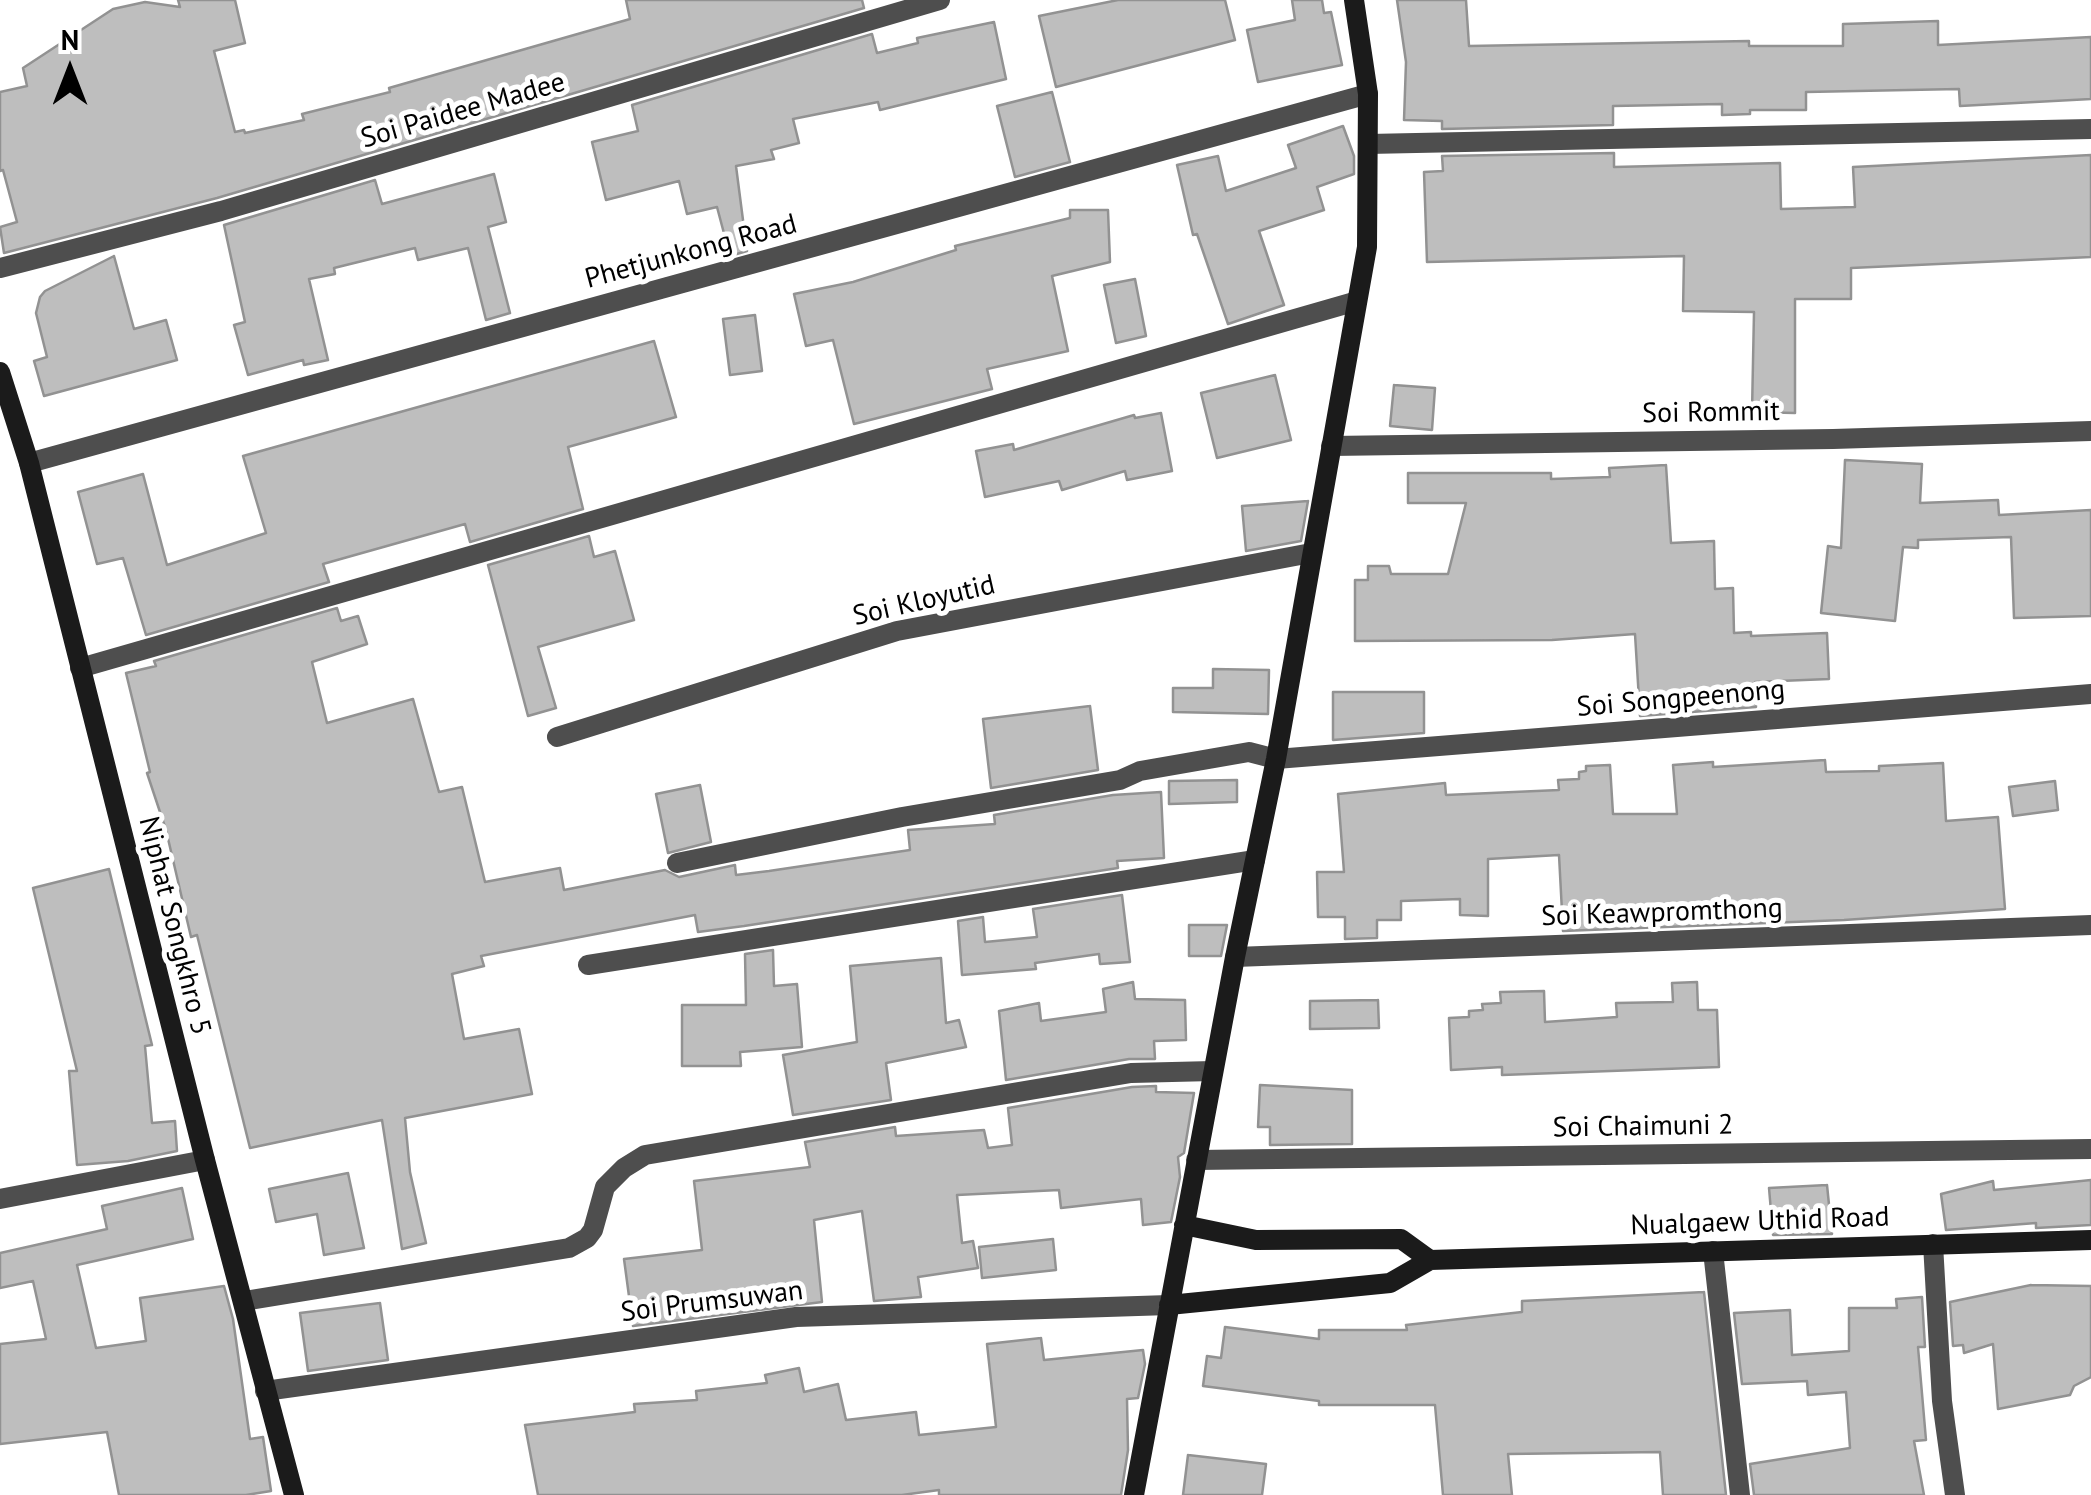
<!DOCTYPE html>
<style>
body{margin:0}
#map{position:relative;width:2091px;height:1495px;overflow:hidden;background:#fff;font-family:"PT Sans",sans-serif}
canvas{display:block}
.north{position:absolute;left:20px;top:20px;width:100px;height:100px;-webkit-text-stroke:8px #fff;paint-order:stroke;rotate:0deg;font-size:28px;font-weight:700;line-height:40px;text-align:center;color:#000}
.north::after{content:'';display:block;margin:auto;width:35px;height:45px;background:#000;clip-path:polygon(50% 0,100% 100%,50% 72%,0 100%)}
</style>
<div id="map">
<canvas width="2091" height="1495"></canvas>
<div class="north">N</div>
</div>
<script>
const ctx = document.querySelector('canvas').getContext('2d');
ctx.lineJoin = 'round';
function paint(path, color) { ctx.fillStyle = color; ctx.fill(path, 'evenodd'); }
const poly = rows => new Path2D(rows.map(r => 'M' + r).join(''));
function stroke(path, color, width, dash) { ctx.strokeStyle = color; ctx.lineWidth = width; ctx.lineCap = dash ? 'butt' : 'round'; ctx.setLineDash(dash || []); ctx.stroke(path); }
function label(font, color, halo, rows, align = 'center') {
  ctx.font = font + ' "PT Sans",sans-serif'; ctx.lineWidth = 10; ctx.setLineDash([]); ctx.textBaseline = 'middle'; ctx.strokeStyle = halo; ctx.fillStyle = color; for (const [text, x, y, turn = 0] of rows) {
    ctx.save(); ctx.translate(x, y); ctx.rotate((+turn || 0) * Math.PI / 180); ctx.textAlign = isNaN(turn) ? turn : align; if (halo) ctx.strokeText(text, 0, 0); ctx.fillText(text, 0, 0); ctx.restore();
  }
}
const building = poly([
 [178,0,235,0,245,43,214,51,235,132,244,130,245,133,304,120,302,114,390,92,389,88,630,19,626,0,862,0,864,8,217,198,4,253,0,227,17,222,3,170,0,171,0,92,27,86,23,68,113,9,145,2,180,7,178,0],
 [1118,0,1225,0,1235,40,1056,87,1039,16,1118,0],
 [1292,0,1322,0,1324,13,1331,12,1342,65,1258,82,1247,30,1295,20,1292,0],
 [1397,0,1466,0,1469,46,1749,41,1749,46,1843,46,1843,24,1938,21,1938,45,2091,37,2091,99,1960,106,1959,89,1806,92,1806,110,1750,110,1750,114,1722,115,1722,104,1613,106,1613,125,1442,129,1442,121,1404,120,1406,62,1397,0],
 [994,22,1006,79,880,110,878,102,793,119,799,143,771,150,774,159,736,166,747,251,730,256,717,207,687,214,679,181,606,200,592,142,638,131,632,105,872,34,877,53,918,43,917,38,994,22],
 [1052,92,1070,162,1015,177,997,106,1052,92],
 [1343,126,1354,156,1354,174,1317,187,1324,210,1259,231,1284,305,1228,324,1197,234,1193,235,1177,165,1218,156,1226,191,1296,168,1288,145,1343,126],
 [1614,153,1614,167,1780,163,1781,209,1855,207,1853,167,2091,155,2091,257,1851,268,1851,299,1795,299,1795,413,1752,412,1754,312,1683,311,1684,256,1427,262,1424,172,1443,171,1442,156,1614,153],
 [494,174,506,222,488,227,510,313,486,320,468,248,418,260,415,248,334,268,335,274,309,279,328,360,304,365,303,360,248,375,234,325,245,322,224,225,375,180,382,204,494,174],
 [1070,210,1108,210,1110,262,1052,276,1068,351,987,369,992,389,854,424,833,340,806,346,794,294,853,282,956,250,955,246,1070,218,1070,210],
 [114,256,134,329,166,320,177,360,44,396,34,361,47,357,36,313,40,297,45,291,114,256],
 [1135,279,1146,336,1116,343,1104,285,1135,279],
 [755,315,762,371,730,375,723,319,755,315],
 [654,341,676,417,568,447,583,509,470,542,465,524,323,564,329,582,146,635,123,558,97,564,78,492,143,474,167,565,266,533,243,456,654,341],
 [1275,375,1291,440,1217,458,1201,393,1275,375],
 [1394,385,1435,388,1432,430,1390,426,1394,385],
 [1161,413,1172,471,1127,480,1125,471,1062,490,1059,481,985,497,976,451,1013,444,1014,450,1134,415,1135,418,1161,413],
 [1845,460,1922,464,1920,503,1998,500,1999,515,2091,510,2091,616,2014,618,2011,537,1918,540,1918,548,1903,547,1895,621,1821,613,1828,546,1841,548,1845,460],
 [1666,465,1671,543,1714,541,1715,589,1733,588,1734,633,1751,632,1751,636,1827,633,1829,679,1755,682,1756,707,1640,716,1635,634,1552,640,1355,641,1355,580,1368,580,1368,566,1389,566,1391,574,1448,574,1466,503,1408,503,1408,473,1551,473,1551,479,1610,477,1609,468,1666,465],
 [1308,501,1301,541,1246,551,1242,506,1308,501],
 [589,536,594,557,615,551,634,620,538,647,556,708,528,716,488,565,589,536],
 [337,608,341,621,358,616,367,644,312,662,327,723,413,699,439,792,462,787,485,882,560,868,564,890,665,870,679,877,735,865,736,875,769,871,910,850,908,830,995,824,994,815,1113,795,1161,792,1164,858,1117,861,1118,868,744,926,698,932,695,915,481,956,484,966,452,974,464,1039,519,1029,532,1094,405,1118,410,1172,426,1243,402,1249,382,1120,250,1148,197,935,191,937,166,830,147,773,150,772,126,673,156,666,154,661,337,608],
 [1213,669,1269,670,1268,714,1173,712,1173,688,1213,688,1213,669],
 [1333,692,1424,692,1424,733,1333,740,1333,692],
 [1090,706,1098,770,991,788,983,719,1090,706],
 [1825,760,1826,772,1879,771,1879,766,1943,763,1946,821,1998,817,2005,909,1844,920,1563,931,1559,855,1488,859,1488,916,1460,915,1460,899,1401,901,1401,920,1377,920,1377,938,1345,939,1345,917,1318,917,1317,872,1344,872,1338,794,1445,783,1446,795,1559,790,1558,780,1579,779,1579,772,1586,771,1586,766,1610,765,1613,814,1677,814,1673,765,1713,762,1713,767,1825,760],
 [1237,780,1237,802,1169,804,1169,781,1237,780],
 [2055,781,2058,810,2013,816,2009,787,2055,781],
 [700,785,711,842,668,853,656,794,700,785],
 [109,869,152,1045,145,1046,152,1123,175,1121,177,1151,128,1161,77,1165,69,1071,77,1071,33,888,109,869],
 [1122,895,1130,962,1100,964,1099,954,1035,963,1036,969,962,975,958,921,983,917,985,942,1037,937,1033,909,1122,895],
 [1189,925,1227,925,1221,956,1189,956,1189,925],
 [773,950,774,986,797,984,802,1047,740,1052,741,1066,682,1066,682,1005,746,1005,745,954,773,950],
 [941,958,946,1023,959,1020,966,1047,886,1063,891,1100,793,1115,783,1055,857,1042,850,966,941,958],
 [1133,982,1135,999,1185,1000,1186,1040,1154,1041,1155,1059,1129,1059,1006,1080,999,1011,1039,1003,1041,1021,1106,1012,1103,989,1133,982],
 [1697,982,1698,1010,1717,1010,1719,1067,1502,1075,1502,1067,1451,1070,1449,1018,1469,1017,1469,1011,1483,1010,1482,1004,1501,1003,1500,992,1544,991,1545,1022,1617,1017,1616,1003,1673,1002,1672,983,1697,982],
 [1378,1000,1379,1028,1310,1029,1310,1001,1378,1000],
 [1260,1085,1352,1090,1352,1144,1270,1145,1270,1127,1258,1127,1260,1085],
 [1156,1086,1156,1092,1194,1093,1184,1153,1178,1157,1180,1177,1171,1222,1143,1225,1141,1199,1061,1208,1059,1190,957,1195,962,1243,973,1241,978,1268,918,1277,921,1297,874,1301,862,1211,814,1220,822,1302,633,1326,624,1259,702,1250,694,1181,810,1167,805,1142,895,1127,896,1136,984,1130,988,1148,1012,1145,1008,1108,1132,1087,1156,1086],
 [348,1173,364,1248,324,1255,317,1214,276,1222,269,1189,348,1173],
 [2091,1180,2091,1225,2036,1228,2036,1223,1946,1230,1941,1194,1993,1181,1994,1190,2091,1180],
 [1827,1185,1832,1234,1773,1235,1769,1188,1827,1185],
 [182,1188,193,1239,77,1265,96,1348,146,1341,140,1298,224,1286,233,1319,250,1439,263,1437,271,1491,246,1495,119,1495,107,1432,0,1444,0,1344,46,1339,33,1281,0,1288,0,1253,107,1229,102,1206,182,1188],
 [1053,1239,1056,1270,982,1278,979,1247,1053,1239],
 [2031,1285,2091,1286,2091,1377,2074,1386,2070,1395,1998,1409,1993,1344,1964,1353,1963,1345,1953,1346,1950,1302,2031,1285],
 [1704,1292,1726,1495,1663,1495,1660,1452,1508,1454,1512,1495,1443,1495,1435,1405,1319,1405,1319,1401,1203,1386,1207,1356,1221,1358,1225,1327,1319,1339,1319,1330,1407,1330,1406,1325,1522,1312,1522,1301,1704,1292],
 [1922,1297,1925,1347,1918,1347,1926,1440,1914,1441,1924,1495,1754,1495,1750,1464,1850,1448,1846,1392,1808,1395,1807,1381,1742,1384,1734,1313,1790,1310,1792,1355,1849,1351,1849,1308,1897,1308,1896,1299,1922,1297],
 [380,1303,388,1360,308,1371,300,1313,380,1303],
 [1041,1338,1044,1360,1143,1350,1145,1364,1138,1398,1127,1399,1128,1450,1121,1495,939,1495,939,1490,902,1495,538,1495,525,1425,635,1412,634,1404,697,1400,696,1391,767,1383,765,1375,799,1368,804,1392,838,1384,846,1420,916,1412,919,1435,996,1427,987,1344,1041,1338],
 [1188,1455,1266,1464,1262,1495,1183,1495,1188,1455]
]);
const street = poly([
 [1368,144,2091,129],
 [0,268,221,211,940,0],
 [1331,446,1833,439,2091,431],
 [29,463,1368,94],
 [80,668,1357,301],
 [557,737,897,631,1311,553],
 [677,863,902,817,1120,780,1140,771,1249,752,1276,759,2091,694],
 [1235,957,2091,925],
 [588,965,1255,860],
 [1196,1160,2091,1149],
 [0,1199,205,1160],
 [1933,1244,1942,1401,1955,1495],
 [1713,1251,1740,1495],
 [244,1301,569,1248,587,1238,593,1230,605,1187,624,1168,645,1155,1131,1073,1213,1071],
 [265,1391,796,1317,1169,1305]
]);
const secondary = poly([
 [0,372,29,463,205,1160,294,1495],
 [1184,1225,1256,1240,1401,1239,1430,1260],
 [1169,1305,1390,1283,1430,1260,2091,1240],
 [1134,1495,1235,957,1276,759,1367,247,1368,94,1354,0]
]);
const streetNames = [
 ["Soi Paidee Madee",463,111,-16],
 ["Phetjunkong Road",691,252,-15],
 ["Soi Rommit",1711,413,-1],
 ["Soi Kloyutid",924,601,-13],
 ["Soi Songpeenong",1681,699,-5],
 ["Soi Keawpromthong",1662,913,-2],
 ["Niphat Songkhro 5",174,926,76],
 ["Soi Chaimuni 2",1643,1127,-1],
 ["Nualgaew Uthid Road",1760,1222,-2],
 ["Soi Prumsuwan",712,1302,-7]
];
paint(building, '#bebebe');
stroke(building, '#929292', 2.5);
stroke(street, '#4e4e4e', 20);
stroke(secondary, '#1b1b1b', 20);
label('28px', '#000', '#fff', streetNames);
</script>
